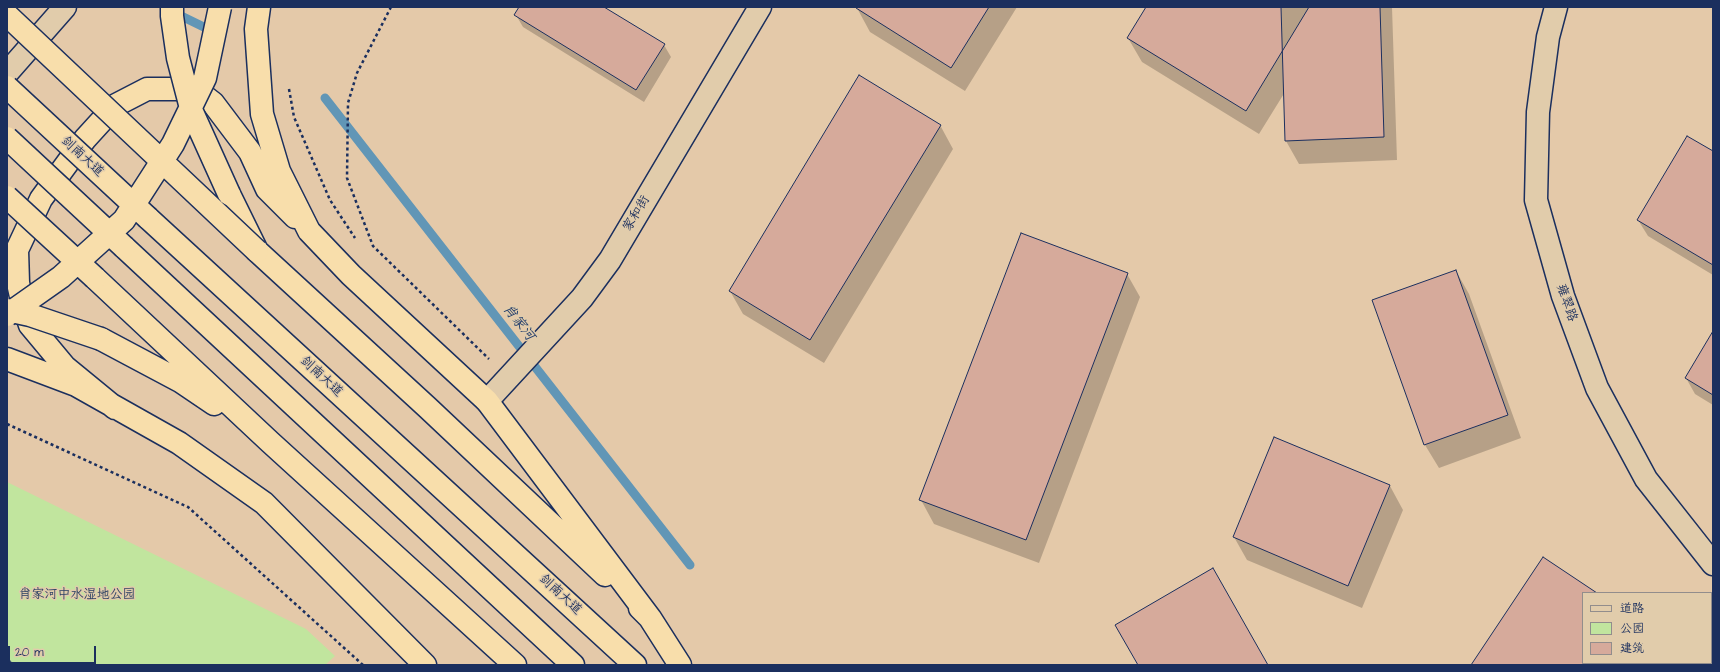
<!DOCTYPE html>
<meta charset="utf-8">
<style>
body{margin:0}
#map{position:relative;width:1720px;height:672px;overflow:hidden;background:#e4c9a9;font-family:"Architects Daughter","LXGW WenKai TC",sans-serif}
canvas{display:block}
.frame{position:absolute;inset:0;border:8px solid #1b2f5e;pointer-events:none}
.legend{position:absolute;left:1582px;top:592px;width:130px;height:72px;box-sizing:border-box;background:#e1ccab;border:1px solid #928d8c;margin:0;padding:5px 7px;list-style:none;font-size:12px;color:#1b2f5e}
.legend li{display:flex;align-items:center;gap:8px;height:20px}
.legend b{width:20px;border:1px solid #928d8c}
.scale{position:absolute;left:8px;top:646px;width:88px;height:18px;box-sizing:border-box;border:2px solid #1b2f5e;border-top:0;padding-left:5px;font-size:12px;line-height:14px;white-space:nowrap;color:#1b2f5e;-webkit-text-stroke:3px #e1ccab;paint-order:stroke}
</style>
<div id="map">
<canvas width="1720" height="672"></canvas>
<div class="frame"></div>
<ul class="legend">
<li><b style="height:5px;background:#e1ccab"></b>道路</li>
<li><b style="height:11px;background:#c1e59e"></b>公园</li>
<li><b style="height:11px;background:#d6aa9b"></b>建筑</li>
</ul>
<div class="scale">20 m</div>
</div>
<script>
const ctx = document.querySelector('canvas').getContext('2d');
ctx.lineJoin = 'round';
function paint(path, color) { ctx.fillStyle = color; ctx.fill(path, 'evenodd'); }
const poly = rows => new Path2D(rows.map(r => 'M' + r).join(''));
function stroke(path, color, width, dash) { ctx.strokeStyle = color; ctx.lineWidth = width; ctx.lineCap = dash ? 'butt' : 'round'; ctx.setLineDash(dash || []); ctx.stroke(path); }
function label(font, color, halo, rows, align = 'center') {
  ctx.font = font + ' "Architects Daughter","LXGW WenKai TC",sans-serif'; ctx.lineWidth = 3; ctx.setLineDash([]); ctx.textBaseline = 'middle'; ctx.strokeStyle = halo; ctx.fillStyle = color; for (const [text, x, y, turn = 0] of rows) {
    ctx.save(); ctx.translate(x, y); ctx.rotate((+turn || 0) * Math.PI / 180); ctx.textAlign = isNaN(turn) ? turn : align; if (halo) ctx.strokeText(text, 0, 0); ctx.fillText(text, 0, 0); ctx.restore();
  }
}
const green = poly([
 [7,482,306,629,335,656,325,665,7,665]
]);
const shadow = poly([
 [520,7,602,7,664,45,671,57,644,102,523,27,516,15],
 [858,7,1017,7,965,91,870,32,857,8],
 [1148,7,1392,7,1397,160,1299,164,1286,141,1285,92,1259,134,1142,62,1128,38],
 [940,125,953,149,824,363,743,314,730,291],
 [1713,152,1713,275,1648,236,1638,220],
 [1456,271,1469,294,1521,438,1439,468,1425,445,1373,301],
 [1127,274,1140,297,1039,563,934,524,921,500],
 [1713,333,1713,405,1695,394,1686,378],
 [1275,438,1390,486,1403,510,1362,608,1247,560,1234,537],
 [1543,558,1596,593,1583,593,1583,663,1642,663,1640,665,1472,665]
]);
const stream = poly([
 [173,12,212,31],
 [325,98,690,565]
]);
const building = poly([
 [519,7,604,7,665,44,636,90,514,15,519,7],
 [857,7,989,7,951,68,856,8,857,7],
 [1146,7,1309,7,1246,111,1127,38,1146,7],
 [1281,7,1380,7,1384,137,1285,141,1281,7],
 [859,75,941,125,810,340,729,291,859,75],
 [1687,136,1713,151,1713,265,1637,220,1687,136],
 [1021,233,1128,273,1026,540,919,500,1021,233],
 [1456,270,1508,415,1424,445,1372,300,1456,270],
 [1713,331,1713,395,1685,378,1713,331],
 [1274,437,1390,485,1348,586,1233,537,1274,437],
 [1543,557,1597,593,1583,593,1583,663,1613,663,1612,665,1471,665,1543,557],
 [1213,568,1268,665,1138,665,1115,625,1213,568]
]);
const path = poly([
 [391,7,357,73,348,103,347,178,373,246,489,359],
 [289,89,294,117,330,200,355,238],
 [7,424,188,507,363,665]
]);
const street = poly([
 [1556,7,1548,37,1538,112,1536,200,1563,296,1597,388,1646,479,1713,564],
 [487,401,582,298,610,260,760,7]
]);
const secondary = poly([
 [7,73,65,7]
]);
const highway = poly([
 [259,7,256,29,262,114,279,171,309,231,351,275,487,401,650,618],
 [229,194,257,251,428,408,605,575],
 [148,218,635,665],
 [124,247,573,665],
 [95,278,270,442,515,665],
 [101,339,180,381,214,404],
 [7,359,76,385,179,443,264,503,425,665],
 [115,408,65,367,30,325,22,301,18,283,17,250,41,199,85,139,116,105,147,89,195,89,213,103,250,152,267,189,295,217],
 [640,608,650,618,680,665]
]);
const rail = poly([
 [7,660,11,665]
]);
const highwayBridge = poly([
 [172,7,172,16,178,58,192,112,229,194],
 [7,15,257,251],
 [7,87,148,218],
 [7,138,124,247],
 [7,197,95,278],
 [7,310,30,315,101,339],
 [7,315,61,277,124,220,173,144,205,78,220,7]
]);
const streetNames = [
 ["剑南大道",82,157,43],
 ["家和街",637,214,-59],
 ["雍翠路",1566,303,71],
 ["剑南大道",321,377,43],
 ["剑南大道",560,595,43]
];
const parkNames = [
 ["肖家河中水湿地公园",77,595]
];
const waterNames = [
 ["肖家河",518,323,52]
];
paint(green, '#c1e59e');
paint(shadow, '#0003');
stroke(stream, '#6196b6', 9);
paint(building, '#d6aa9b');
stroke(building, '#1b2f5e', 1);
stroke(street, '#1b2f5e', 25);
stroke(secondary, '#1b2f5e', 25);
stroke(highway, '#1b2f5e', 25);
stroke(path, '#1b2f5e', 2.5, [3, 3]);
stroke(street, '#e1ccab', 22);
stroke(secondary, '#e1ccab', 22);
stroke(highway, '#f8deab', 22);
stroke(rail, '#1b2f5e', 4.5);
stroke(rail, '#e1ccab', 3, [9]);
stroke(highwayBridge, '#1b2f5e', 25, []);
stroke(highwayBridge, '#f8deab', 22);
label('13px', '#1b2f5e', '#e1ccab', streetNames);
label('13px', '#2c4164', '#e1ccab', parkNames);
label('italic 14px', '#27406d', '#e1ccab', waterNames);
</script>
